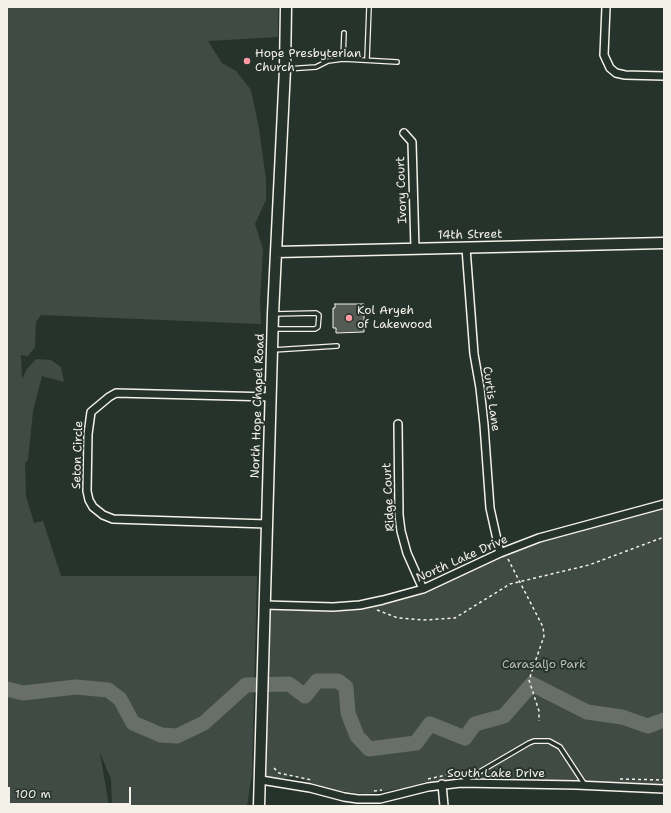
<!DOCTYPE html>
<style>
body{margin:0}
#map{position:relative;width:671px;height:813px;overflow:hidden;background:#26332d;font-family:"Shantell Sans",sans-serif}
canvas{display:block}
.frame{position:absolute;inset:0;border:8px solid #f4f1e8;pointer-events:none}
.scale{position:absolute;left:8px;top:787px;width:123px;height:18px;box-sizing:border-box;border:2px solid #f4f1e8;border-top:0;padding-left:5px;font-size:12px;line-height:14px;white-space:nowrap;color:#f4f1e8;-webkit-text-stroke:3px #26332d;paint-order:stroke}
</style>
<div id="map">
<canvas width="671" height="813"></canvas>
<div class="frame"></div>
<div class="scale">100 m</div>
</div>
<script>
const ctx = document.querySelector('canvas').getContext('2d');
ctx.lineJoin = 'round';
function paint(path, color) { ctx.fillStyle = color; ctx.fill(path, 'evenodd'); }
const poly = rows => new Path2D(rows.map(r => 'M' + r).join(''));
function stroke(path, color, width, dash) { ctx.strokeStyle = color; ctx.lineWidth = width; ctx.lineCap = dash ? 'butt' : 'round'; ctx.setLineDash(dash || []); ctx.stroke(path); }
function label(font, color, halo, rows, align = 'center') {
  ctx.font = font + ' "Shantell Sans",sans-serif'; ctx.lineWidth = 4; ctx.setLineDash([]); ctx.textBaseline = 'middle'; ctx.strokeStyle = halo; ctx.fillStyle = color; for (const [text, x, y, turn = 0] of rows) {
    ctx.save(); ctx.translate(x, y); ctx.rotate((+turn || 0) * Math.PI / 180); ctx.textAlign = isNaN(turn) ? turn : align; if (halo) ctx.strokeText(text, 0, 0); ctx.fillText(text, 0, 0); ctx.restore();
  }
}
const green = poly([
 [7,7,278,7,278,37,208,41,222,63,236,71,251,90,259,129,266,179,266,200,255,224,263,249,260,301,261,324,41,315,36,322,35,347,28,356,21,355,22,379,27,369,36,359,51,360,61,367,64,382,42,376,33,411,28,460,25,463,26,496,34,523,43,521,61,576,257,576,252,774,247,806,112,806,111,779,100,753,109,806,7,806],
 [664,504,664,789,495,784,428,787,430,781,403,788,366,794,333,790,294,777,261,780,265,605,333,607,423,589,500,553]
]);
const river = poly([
 [7,689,23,693,76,687,108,690,120,699,133,723,161,735,177,736,204,723,246,685,289,684,305,696,317,681,338,681,346,687,348,713,357,736,369,749,416,743,430,724,465,738,475,724,504,716,532,684,587,712,622,717,648,726,664,720]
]);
const building = poly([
 [335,304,364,304,364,332,336,333,336,328,333,328,333,308,335,308,335,304]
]);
const path = poly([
 [508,559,543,627,544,636,529,680,539,711,539,721],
 [377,610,398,618,424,620,455,618,510,584,589,565,664,537],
 [274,768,279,773,312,780],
 [428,779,446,775,456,775],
 [620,779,664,780],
 [374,791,382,790]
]);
const lane = poly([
 [343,59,344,33],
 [367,60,369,7],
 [286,69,316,67,328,61,343,59,397,62],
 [274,314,316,313,319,315,318,327,315,329,274,329],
 [273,350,337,346],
 [464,781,529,743,534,741,549,741,560,747,585,785]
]);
const street = poly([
 [606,7,604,55,610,68,616,73,625,75,664,76],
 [404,133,412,142,415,249],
 [466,248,474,354,480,388,484,425,490,508,500,553],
 [398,424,399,515,401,531,407,553,423,589],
 [267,524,113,519,103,515,93,507,89,500,87,491,88,434,91,412,109,397,116,393,271,397],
 [265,605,333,607,360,605,383,600,423,589,500,553,539,538,664,504],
 [261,780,310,788,344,797,358,799,380,799,428,787,461,783,576,785,664,789],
 [442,784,444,806]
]);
const secondary = poly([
 [276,252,664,243],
 [259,806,273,314,285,69,286,7]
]);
const markers = [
 [247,61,4,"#ff9aa2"],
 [349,318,4,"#ff9aa2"]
];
const poiNames = [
 ["Hope Presbyterian",255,54],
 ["Church",255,68],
 ["Kol Aryeh",357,311],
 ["of Lakewood",357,325]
];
const streetNames = [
 ["Ivory Court",402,190,-92],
 ["14th Street",470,235,-1],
 ["Curtis Lane",491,399,82],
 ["North Hope Chapel Road",258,406,-88],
 ["Seton Circle",78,455,-88],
 ["Ridge Court",389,497,-93],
 ["North Lake Drive",462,559,-24],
 ["South Lake Drive",496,774]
];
const parkNames = [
 ["Carasaljo Park",544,665]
];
paint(green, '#414b45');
stroke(river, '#676f68', 15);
paint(building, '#525c55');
stroke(building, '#f4f1e8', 1);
stroke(lane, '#f4f1e8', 6);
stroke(street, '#f4f1e8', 10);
stroke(secondary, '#f4f1e8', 13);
stroke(path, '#f4f1e8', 1.5, [3, 3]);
stroke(lane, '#26332d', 3.5);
stroke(street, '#26332d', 7);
stroke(secondary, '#26332d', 10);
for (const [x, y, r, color] of markers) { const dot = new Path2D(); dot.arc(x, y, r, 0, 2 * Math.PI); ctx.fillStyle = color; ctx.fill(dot); stroke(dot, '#26332d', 1.5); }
label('12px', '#f4f1e8', '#26332d', poiNames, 'left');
label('12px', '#f4f1e8', '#26332d', streetNames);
label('12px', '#bebfb7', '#26332d', parkNames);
</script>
